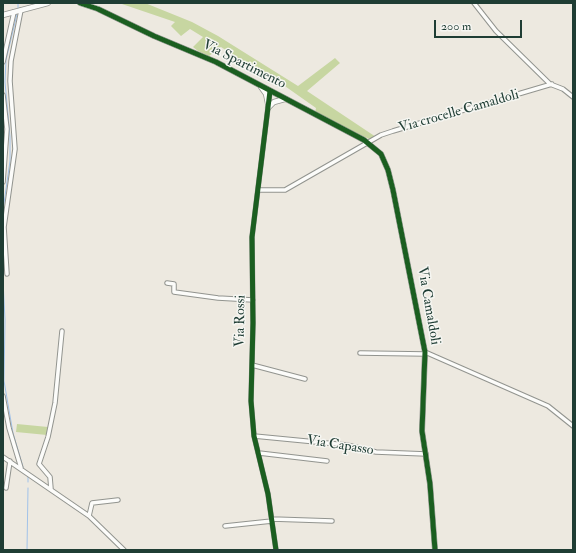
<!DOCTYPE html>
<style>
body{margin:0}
#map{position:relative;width:576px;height:553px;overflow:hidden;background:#ede9e0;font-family:"IM FELL Double Pica",serif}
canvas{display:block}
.frame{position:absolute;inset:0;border:4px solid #1f3d34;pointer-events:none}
.scale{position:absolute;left:434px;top:20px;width:88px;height:18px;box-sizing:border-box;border:2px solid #1f3d34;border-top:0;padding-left:5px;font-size:12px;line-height:14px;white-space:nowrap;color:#1f3d34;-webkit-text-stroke:3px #f6f6f2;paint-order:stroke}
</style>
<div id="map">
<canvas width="576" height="553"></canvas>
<div class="frame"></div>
<div class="scale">200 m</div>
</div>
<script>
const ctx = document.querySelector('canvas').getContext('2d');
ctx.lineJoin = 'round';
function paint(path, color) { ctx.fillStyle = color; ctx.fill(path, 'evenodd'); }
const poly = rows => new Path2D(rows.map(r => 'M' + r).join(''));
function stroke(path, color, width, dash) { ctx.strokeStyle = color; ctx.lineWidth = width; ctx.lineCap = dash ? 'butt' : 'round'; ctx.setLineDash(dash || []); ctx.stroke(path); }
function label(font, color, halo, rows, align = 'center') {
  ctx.font = font + ' "IM FELL Double Pica",serif'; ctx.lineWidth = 3; ctx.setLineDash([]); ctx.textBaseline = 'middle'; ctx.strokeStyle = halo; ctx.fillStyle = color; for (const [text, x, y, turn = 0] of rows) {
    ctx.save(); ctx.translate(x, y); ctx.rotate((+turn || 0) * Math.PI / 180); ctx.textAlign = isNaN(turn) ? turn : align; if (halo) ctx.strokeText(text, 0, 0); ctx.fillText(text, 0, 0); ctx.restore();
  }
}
const green = poly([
 [119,3,145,3,192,22,218,36,298,86,335,58,340,63,307,91,376,137,369,139,315,113,316,108,272,77,264,75,221,47,209,56,198,51,193,47,203,37,190,29,181,36,171,26,175,22],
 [17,424,48,427,47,435,16,432]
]);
const stream = poly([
 [18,8,18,3],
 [3,210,10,161,10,137,5,82,6,60,17,14],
 [3,280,5,320,4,381,13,433,23,467],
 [28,476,28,482],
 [27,550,28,488]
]);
const minor = poly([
 [474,3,496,31,550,84,563,89,573,97],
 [3,62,14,12],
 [270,91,252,237,253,323,251,401,254,436,268,494,276,550],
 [3,95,7,129,3,182],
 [259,190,285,190,381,135,393,131,552,84],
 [7,274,4,227,15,149,10,81,11,61,21,10],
 [167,283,174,284,174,292,218,298,253,300],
 [425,352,548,406,573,426],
 [360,353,425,354],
 [252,365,305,379],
 [3,396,9,428,21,468],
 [254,436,347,445,376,452,426,454],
 [259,453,327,461],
 [3,457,89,516,124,550],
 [6,488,10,461],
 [51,489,50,477,39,464,48,437,55,403,62,331],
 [89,516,92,503,118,500],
 [272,519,332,521],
 [225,526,272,521]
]);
const tertiary = poly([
 [80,3,98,9,154,36,216,62,364,140,381,154,388,170,393,190,425,352,422,431,430,484,435,550],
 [3,15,48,3],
 [261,87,266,94,268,104],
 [268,108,274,102,285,99]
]);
const cycleway = poly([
 [80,3,98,9,154,36,216,62,364,140,381,154,388,170,393,190,425,352,422,431,430,484,435,550],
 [270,91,252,237,253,323,251,401,254,436,268,494,276,550]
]);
const streetNames = [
 ["Via Spartimento",244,65,27],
 ["Via crocelle Camaldoli",459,112,-16],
 ["Via Camaldoli",428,306,80],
 ["Via Rossi",241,321,-89],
 ["Via Capasso",340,446,9]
];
paint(green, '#c7d6a1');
stroke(stream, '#a1c2e9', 1);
stroke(minor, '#92948f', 5.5);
stroke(tertiary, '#92948f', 6);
stroke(minor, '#fcfcfa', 3.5);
stroke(tertiary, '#fcfcfa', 4.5);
stroke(cycleway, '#1b5e20', 5);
label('14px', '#1f3d34', '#f6f6f2', streetNames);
</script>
